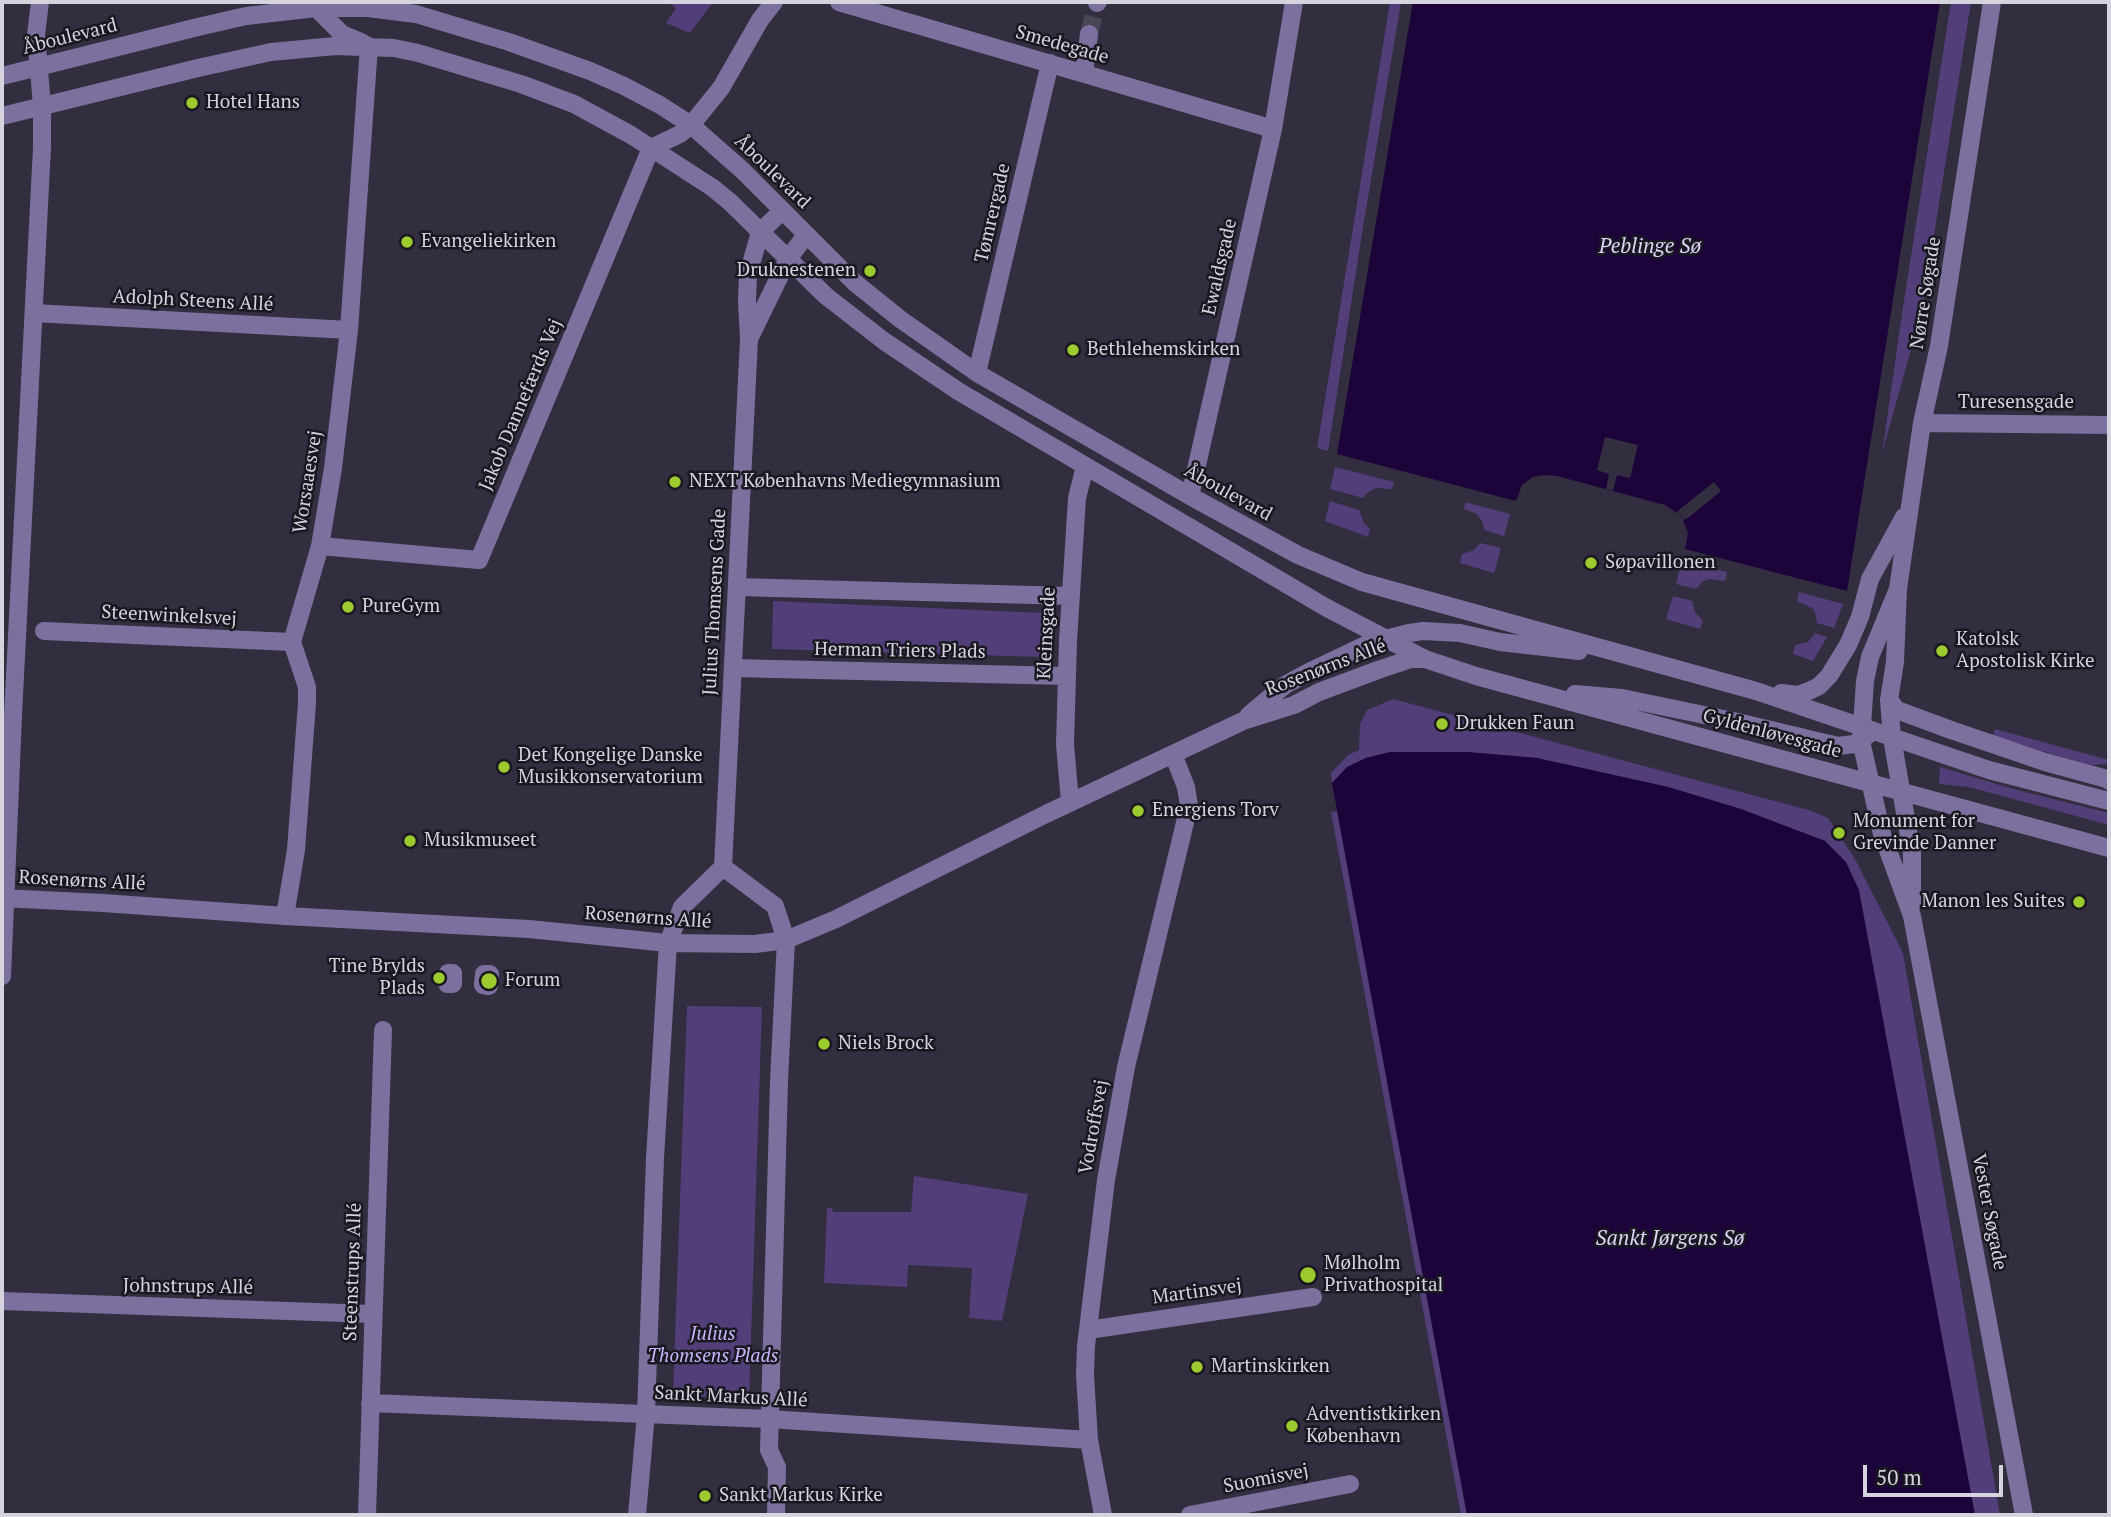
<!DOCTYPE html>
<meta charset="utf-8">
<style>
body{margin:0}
#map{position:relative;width:2111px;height:1517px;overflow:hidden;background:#322d3f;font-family:"PT Serif",serif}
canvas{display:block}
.frame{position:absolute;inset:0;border:4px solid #d5d3de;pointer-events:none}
.scale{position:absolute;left:1863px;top:1465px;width:140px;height:32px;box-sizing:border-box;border:4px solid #d5d3de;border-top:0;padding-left:9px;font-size:21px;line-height:24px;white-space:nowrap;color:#d5d3de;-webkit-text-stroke:5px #19171f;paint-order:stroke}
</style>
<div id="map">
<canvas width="2111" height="1517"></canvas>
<div class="frame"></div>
<div class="scale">50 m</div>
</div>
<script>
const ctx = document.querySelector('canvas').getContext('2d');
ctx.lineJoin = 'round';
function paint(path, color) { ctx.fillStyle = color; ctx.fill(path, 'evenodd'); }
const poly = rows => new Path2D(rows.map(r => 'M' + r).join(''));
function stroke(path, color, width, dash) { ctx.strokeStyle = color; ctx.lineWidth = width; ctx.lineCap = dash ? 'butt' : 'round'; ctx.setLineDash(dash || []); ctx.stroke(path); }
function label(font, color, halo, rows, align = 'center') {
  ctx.font = font + ' "PT Serif",serif'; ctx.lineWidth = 5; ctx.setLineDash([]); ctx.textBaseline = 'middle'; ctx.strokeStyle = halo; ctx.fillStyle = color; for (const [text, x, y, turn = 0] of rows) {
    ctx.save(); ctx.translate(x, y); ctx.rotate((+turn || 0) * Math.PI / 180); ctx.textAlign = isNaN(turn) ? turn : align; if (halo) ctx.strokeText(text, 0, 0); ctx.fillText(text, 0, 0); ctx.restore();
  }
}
const green = poly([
 [667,2,713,2,690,33,666,23,676,8],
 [1390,2,1401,2,1363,227,1328,451,1317,448],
 [1951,2,1971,2,1922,311,1882,453,1903,307],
 [1335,467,1394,482,1392,489,1376,488,1368,492,1363,498,1330,489],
 [1330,501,1359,510,1364,523,1370,529,1368,537,1325,521],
 [1465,502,1510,514,1504,536,1484,530,1483,523,1477,514,1464,509],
 [1480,543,1501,548,1494,573,1460,563,1462,554,1474,550],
 [1682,560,1727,572,1725,581,1709,579,1702,582,1696,589,1676,584],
 [1799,592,1843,604,1834,628,1817,623,1815,612,1812,608,1797,601],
 [1673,596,1692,601,1695,612,1703,621,1700,629,1666,619],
 [773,601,1044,613,1042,657,772,649],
 [1815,633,1827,637,1813,661,1793,654,1795,645,1808,642],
 [1393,699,1812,811,1828,818,1855,859,1903,953,2000,1515,1975,1515,1825,841,1741,809,1668,787,1537,758,1467,752,1390,752,1366,758,1347,767,1332,783,1331,773,1348,755,1359,750,1360,724,1367,710],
 [1995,729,2109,760,2109,763,2095,765,2085,764,1993,736],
 [1940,767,2013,789,2109,813,2109,825,1969,787,1939,784],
 [1337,811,1467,1515,1461,1515,1331,812],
 [687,1006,762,1007,749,1399,673,1395],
 [914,1176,1028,1194,1002,1321,969,1318,972,1268,908,1265,907,1287,824,1283,827,1208,832,1208,833,1212,911,1212]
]);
const water = poly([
 [1413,2,1940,2,1847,591,1685,549,1688,533,1683,520,1677,513,1665,505,1646,500,1557,476,1543,475,1533,477,1526,482,1522,485,1516,501,1337,454],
 [1390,752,1467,752,1537,758,1668,787,1741,809,1825,841,1846,862,1859,890,1975,1515,1467,1515,1332,783,1347,767,1366,758]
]);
const pier = poly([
 [1605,437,1638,445,1630,478,1617,475,1613,491,1606,489,1609,474,1597,470],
 [1714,482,1721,491,1688,518,1683,520,1677,513,1680,509]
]);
const minorTunnel = poly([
 [1089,34,1097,3]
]);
const minor = poly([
 [839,2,1273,129],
 [311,3,342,34,363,43],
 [1097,3,1098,2],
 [1084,73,1089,34],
 [2,76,198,27,246,16,316,8,368,8,416,14,509,42,590,71,624,86,660,105,691,125,742,170,854,282,900,319,977,373,1190,496,1298,555,1362,582,1756,691,1989,770,2109,801],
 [2,116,198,68,271,52,335,46,394,48,418,53,521,84,574,104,631,135,713,188,730,202,826,296,884,341,958,391,1327,608,1425,659,1476,676,2109,848],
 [34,313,349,330],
 [749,339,788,259,806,235],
 [977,373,1050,63],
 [1922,423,2109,425],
 [1190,496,1273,129,1294,2],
 [320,546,479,560,651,148,680,134,691,125,721,88,760,20,774,2],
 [737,587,1070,596],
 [1898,589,1870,657,1865,681,1861,741,1882,834,1912,916,2024,1515],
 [44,631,292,642],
 [733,668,1066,676],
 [1781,693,1798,695,1809,691,1819,686,1829,676,1848,645,1860,617,1870,579,1904,517],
 [1575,694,1622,698,1733,721,1838,746,1854,744,1868,735],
 [1889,700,1897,710,1951,730,2045,762,2107,779,2109,781],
 [1249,715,1285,685,1309,672,1370,643,1409,633,1423,631,1460,633,1500,642,1579,651],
 [1070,802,1065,744,1068,641,1077,498,1085,466],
 [723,867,775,906,786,940,779,1081,769,1450,777,1467,776,1515],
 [2,898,103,903,285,916,529,929,668,943,755,944,786,940,836,919,1046,814,1243,721,1294,705,1319,692,1378,670,1411,659,1425,659],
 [1912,905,1912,853,1892,738,1889,700,1895,662,1898,589,1922,423,1939,346,1992,2],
 [285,916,296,850,307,703,307,687,292,642,320,546,333,468,349,330,369,46],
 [448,973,453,973,453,984,447,984,448,973],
 [484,974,490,974,489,986,483,985,484,974],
 [2,976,13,715,42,147,42,106,36,35,40,2],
 [2,1301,373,1314],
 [1088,1330,1313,1297],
 [370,1403,769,1419,1089,1440],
 [367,1515,383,1030],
 [637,1515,646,1414,655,1158,668,943,682,907,723,867,749,339,747,301,748,275,760,232,782,211],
 [1103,1515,1089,1440,1085,1375,1086,1346,1106,1180,1126,1067,1189,806,1186,787,1173,754],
 [1190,1515,1350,1484]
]);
const markers = [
 [192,103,7,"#9dca2f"],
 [407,242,7,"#9dca2f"],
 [870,271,7,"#9dca2f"],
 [1073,350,7,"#9dca2f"],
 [675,482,7,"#9dca2f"],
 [1591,563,7,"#9dca2f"],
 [348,607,7,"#9dca2f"],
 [1942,651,7,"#9dca2f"],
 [1442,724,7,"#9dca2f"],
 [504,767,7,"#9dca2f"],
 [1138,811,7,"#9dca2f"],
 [1839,833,7,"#9dca2f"],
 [410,841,7,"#9dca2f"],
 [2079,902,7,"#9dca2f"],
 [439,978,7,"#9dca2f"],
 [489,981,9,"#9dca2f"],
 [824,1044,7,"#9dca2f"],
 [1308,1275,9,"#9dca2f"],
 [1197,1367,7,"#9dca2f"],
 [1292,1426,7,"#9dca2f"],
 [705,1496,7,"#9dca2f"]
];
const streetNames = [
 ["Åboulevard",70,37,-14],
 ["Smedegade",1062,45,16],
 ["Åboulevard",772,172,44],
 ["Tømrergade",993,213,-77],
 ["Ewaldsgade",1220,267,-77],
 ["Nørre Søgade",1926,293,-81],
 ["Adolph Steens Allé",193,301,3],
 ["Turesensgade",2016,403],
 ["Jakob Dannefærds Vej",521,405,-67],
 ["Worsaaesvej",308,482,-81],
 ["Åboulevard",1228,493,29],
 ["Julius Thomsens Gade",715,602,-87],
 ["Steenwinkelsvej",169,616,3],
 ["Kleinsgade",1047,633,-87],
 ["Herman Triers Plads",900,651,1],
 ["Rosenørns Allé",1326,668,-21],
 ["Gyldenløvesgade",1772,734,15],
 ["Rosenørns Allé",82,881,3],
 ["Rosenørns Allé",648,918,4],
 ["Vodroffsvej",1094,1127,-80],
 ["Vester Søgade",1989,1212,79],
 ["Steenstrups Allé",353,1272,-88],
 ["Johnstrups Allé",188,1287,1],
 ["Martinsvej",1197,1292,-8],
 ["Sankt Markus Allé",731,1397,3],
 ["Suomisvej",1266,1479,-11]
];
const poiNames = [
 ["Hotel Hans",206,103],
 ["Evangeliekirken",421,242],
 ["Druknestenen",856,271,"right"],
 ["Bethlehemskirken",1087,350],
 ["NEXT Københavns Mediegymnasium",689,482],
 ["Søpavillonen",1605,563],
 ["PureGym",362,607],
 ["Katolsk",1956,640],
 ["Apostolisk Kirke",1956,662],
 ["Drukken Faun",1456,724],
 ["Det Kongelige Danske",518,756],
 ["Musikkonservatorium",518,778],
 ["Energiens Torv",1152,811],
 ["Monument for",1853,822],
 ["Grevinde Danner",1853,844],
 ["Musikmuseet",424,841],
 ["Manon les Suites",2065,902,"right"],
 ["Tine Brylds",425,967,"right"],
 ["Plads",425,989,"right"],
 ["Forum",505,981],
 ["Niels Brock",838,1044],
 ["Mølholm",1324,1264],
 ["Privathospital",1324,1286],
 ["Martinskirken",1211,1367],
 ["Adventistkirken",1306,1415],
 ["København",1306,1437],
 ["Sankt Markus Kirke",719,1496]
];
const parkNames = [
 ["Julius",713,1335],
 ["Thomsens Plads",713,1357]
];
const waterNames = [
 ["Peblinge Sø",1650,247],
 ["Sankt Jørgens Sø",1670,1239]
];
paint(green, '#523e79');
paint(water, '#1c043b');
paint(pier, '#322d3f');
stroke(minorTunnel, '#4a4657', 18, [18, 9]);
stroke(minor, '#7d709e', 18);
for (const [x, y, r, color] of markers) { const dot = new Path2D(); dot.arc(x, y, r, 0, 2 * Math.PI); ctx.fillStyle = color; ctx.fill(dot); stroke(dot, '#19171f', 2.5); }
label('19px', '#d5d3de', '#19171f', streetNames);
label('19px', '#d5d3de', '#19171f', poiNames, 'left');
label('italic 19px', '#c9b5fd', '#19171f', parkNames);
label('italic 21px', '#ddd3f8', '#19171f', waterNames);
</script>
